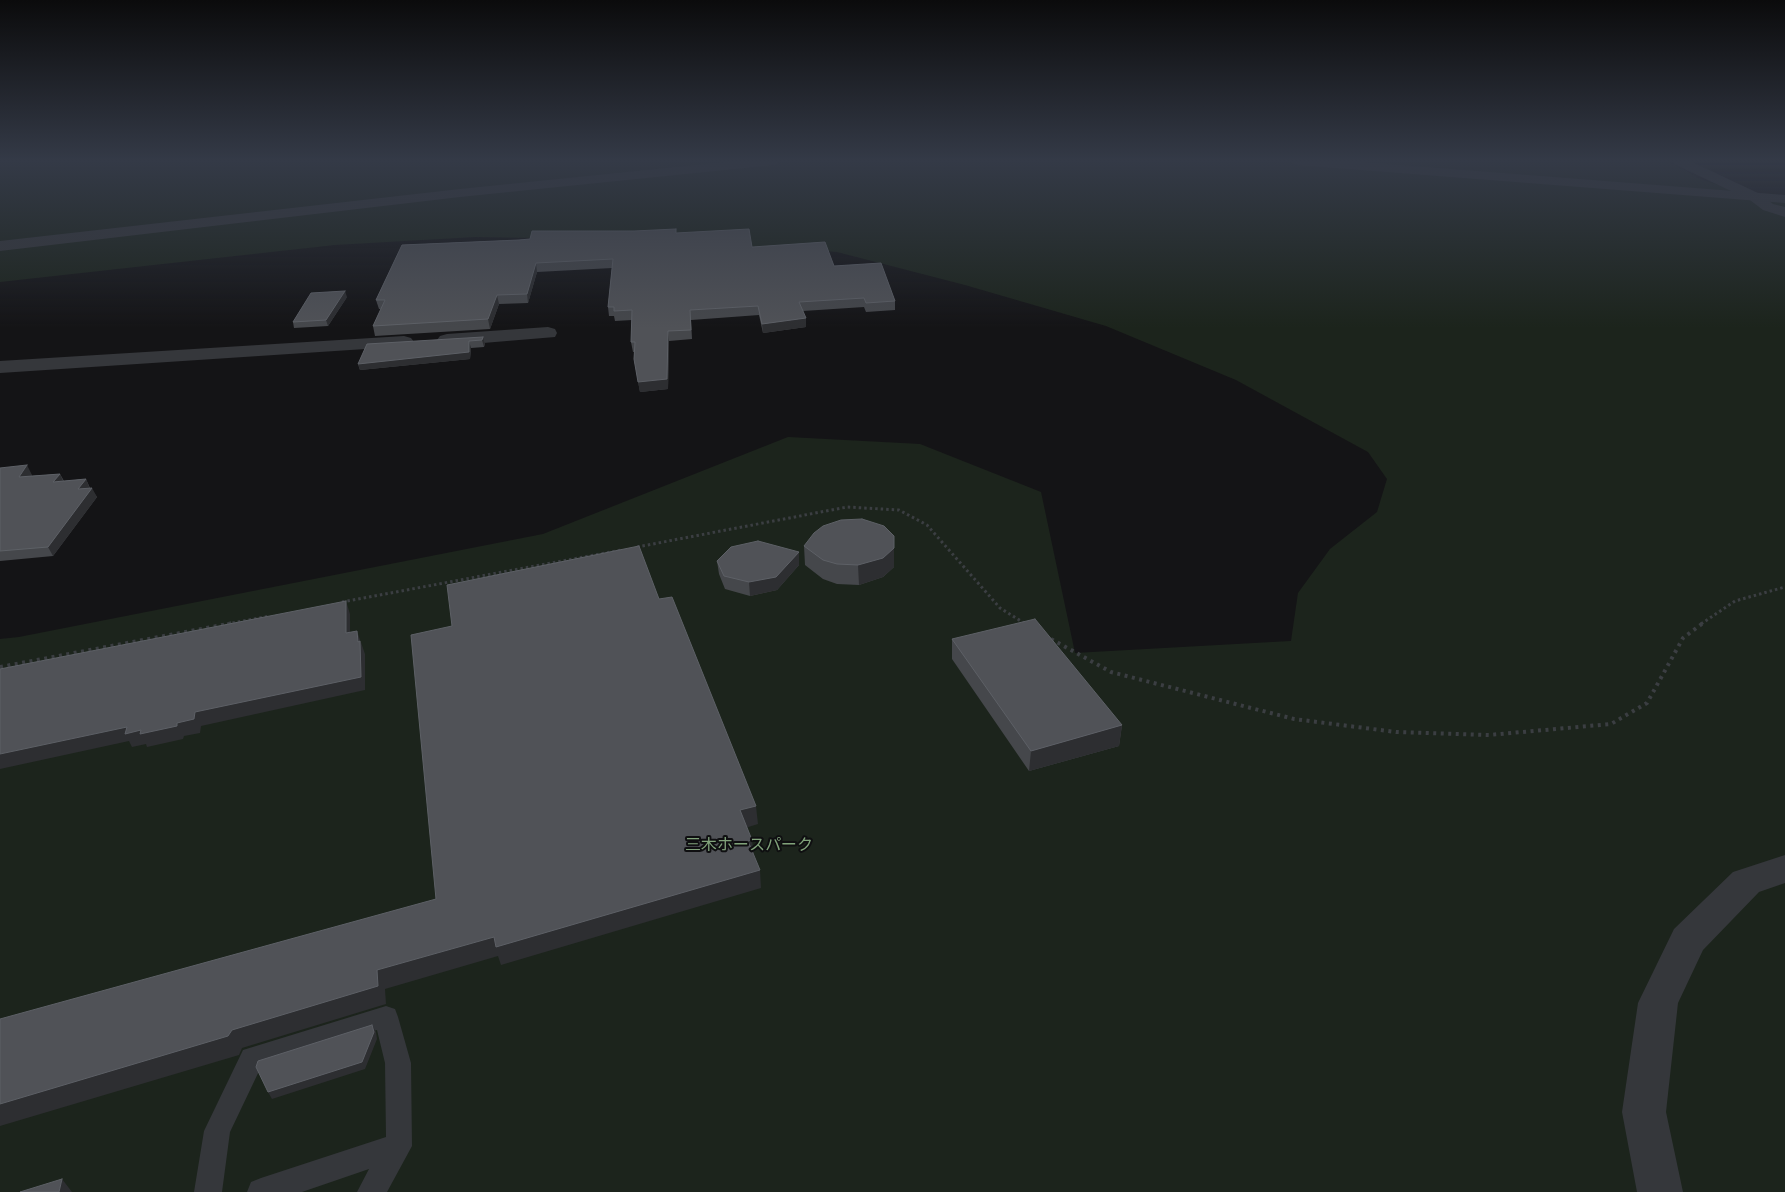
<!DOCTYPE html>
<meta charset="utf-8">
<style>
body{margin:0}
canvas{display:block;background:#141416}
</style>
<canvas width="1785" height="1192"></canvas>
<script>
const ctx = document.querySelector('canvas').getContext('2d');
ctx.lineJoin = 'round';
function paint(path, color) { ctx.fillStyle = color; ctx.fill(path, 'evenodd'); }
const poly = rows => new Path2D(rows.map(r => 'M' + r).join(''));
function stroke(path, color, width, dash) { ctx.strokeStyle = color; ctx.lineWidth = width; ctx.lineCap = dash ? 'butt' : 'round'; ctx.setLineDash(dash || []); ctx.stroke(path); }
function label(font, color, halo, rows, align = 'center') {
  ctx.font = font + ' "Archivo Narrow","Noto Sans JP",sans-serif'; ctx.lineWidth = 4; ctx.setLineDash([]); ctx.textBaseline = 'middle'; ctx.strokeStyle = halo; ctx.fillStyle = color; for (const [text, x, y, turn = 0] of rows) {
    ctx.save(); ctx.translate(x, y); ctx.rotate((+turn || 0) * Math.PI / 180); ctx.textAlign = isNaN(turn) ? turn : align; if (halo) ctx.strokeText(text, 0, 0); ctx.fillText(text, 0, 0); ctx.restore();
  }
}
const green = poly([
 [0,161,1668,161,1700,179,1755,197,1785,202,1785,1192,0,1192,0,639,19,637,543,534,788,437,920,444,1041,492,1075,653,1291,641,1298,593,1330,549,1377,512,1387,479,1368,452,1236,380,1106,326,965,285,837,252,656,240,475,237,335,245,0,282]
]);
const pathFar1 = poly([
 [637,547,847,507,899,510,927,525,1000,608,1024,623],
 [342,602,621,550],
 [227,624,270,616],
 [1701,624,1735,601,1785,587]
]);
const path = poly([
 [1051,639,1111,672,1294,719,1396,732,1489,735,1611,724,1647,703,1683,638,1703,623],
 [0,667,233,623]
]);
const service = poly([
 [386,1006,395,1009,398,1017,411,1063,412,1146,387,1192,357,1192,369,1169,302,1192,247,1192,251,1182,261,1178,386,1137,385,1063,377,1030,261,1067,230,1132,222,1192,194,1192,204,1131,243,1050,386,1006]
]);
const minor = poly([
 [1672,161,1690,161,1760,194,1773,204,1785,207,1785,217,1763,210,1750,200,1674,164,1672,161],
 [548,327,555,329,557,333,555,337,447,346,440,344,437,340,440,336,447,334,548,327],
 [404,336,411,338,414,342,411,346,0,373,0,361,404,336]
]);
const tertiary = poly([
 [735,161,781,161,774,165,460,197,0,251,0,241,460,189,735,161],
 [1290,161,1348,161,1785,195,1785,203,1297,165,1290,161],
 [1785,855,1785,883,1759,892,1703,950,1678,1003,1666,1112,1683,1192,1637,1192,1622,1112,1638,1003,1674,929,1733,872,1785,855]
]);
const wall = poly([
 [677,233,752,247,834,266,895,301,895,310,866,312,864,307,803,311,806,327,763,333,759,315,691,320,692,339,669,341,668,389,640,392,634,359,634,352,633,352,631,342,632,320,615,321,614,316,609,316,608,307,612,268,537,272,528,303,499,304,490,329,375,336,373,326,381,309,379,309,376,300,402,245],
 [347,297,328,326,294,328,293,322],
 [483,337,485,343,484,347,471,348,470,359,360,370,358,364],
 [0,468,32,475,31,476,60,474,64,481,86,479,90,488,97,497,53,556,0,561],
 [804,546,894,567,883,577,859,585,837,584,823,579,805,565],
 [799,552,799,565,777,590,750,596,725,589,719,574,717,561],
 [952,639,1122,725,1119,746,1029,771,952,659]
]);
const shadedWall = poly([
 [536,263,537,272,528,303,527,294],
 [345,291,347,297,328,326,326,320],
 [497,295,499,304,490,329,488,319],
 [806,318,806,327,763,333,762,324],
 [668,331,669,341,668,389,640,392,638,382],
 [483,337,485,343,484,347,482,340],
 [469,341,471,348,470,359,360,370,358,364],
 [27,465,32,475,23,486,19,477],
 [60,474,64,483,53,482],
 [86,479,90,489,78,489],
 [92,488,97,497,53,556,48,547],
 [894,548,894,567,883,577,859,585,858,565],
 [799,552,799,565,777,590,750,596,749,582],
 [346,601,350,614,350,646,346,633],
 [357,631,365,654,365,690,201,726,200,733,184,736,183,739,147,747,146,744,132,747,129,741,0,769,0,754,195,712,358,642],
 [1122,725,1119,746,1029,771,1031,751],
 [756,806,758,824,742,829,740,810],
 [752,840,754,858,748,841],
 [760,870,761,888,501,965,498,956,385,989,386,1004,242,1048,239,1055,0,1126,0,1104,232,1030,377,970,494,937],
 [372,1025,376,1032,377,1039,365,1069,272,1099,268,1092],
 [62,1179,72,1192,59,1192]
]);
const building = poly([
 [676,229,676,233,749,229,752,247,825,242,834,266,881,263,895,301,866,303,864,298,799,302,806,318,762,324,758,306,690,310,691,330,668,331,667,379,638,382,634,359,635,342,631,342,632,310,614,311,614,307,608,307,613,259,536,263,527,294,497,295,488,319,373,326,385,300,376,300,402,245,519,240,530,239,532,231,634,231,676,229],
 [345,291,326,320,293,322,311,293,345,291],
 [483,337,482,340,469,341,469,352,358,364,367,344,483,337],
 [27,465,19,477,60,474,53,482,86,479,78,489,92,488,48,547,0,551,0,468,27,465],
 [862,519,884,526,894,536,894,548,883,558,858,565,837,564,823,560,804,546,814,533,823,526,841,520,862,519],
 [758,541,799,552,776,577,749,582,724,576,717,561,731,547,758,541],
 [639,546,659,599,672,597,756,806,740,810,752,840,748,841,760,870,496,947,494,937,377,970,378,986,232,1030,228,1036,0,1104,0,1019,436,899,411,635,452,626,447,585,639,546],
 [346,601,346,633,357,631,358,642,360,641,361,677,195,712,194,719,177,723,177,726,140,734,141,730,125,734,127,727,0,754,0,669,346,601],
 [1035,619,1122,725,1031,751,952,639,1035,619],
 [372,1025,374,1032,362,1062,268,1092,256,1067,258,1061,372,1025],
 [62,1179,59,1192,20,1192,62,1179]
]);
const nearParknames = [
 ["三木ホースパーク",749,846]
];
paint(green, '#1c241c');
stroke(pathFar1, '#3b3e42', 3, [2.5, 3]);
stroke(path, '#3b3e42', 4, [3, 4.5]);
paint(service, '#35373b');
paint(minor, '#35373b');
paint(tertiary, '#35373b');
paint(wall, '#45474b');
paint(shadedWall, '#2d2e31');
paint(building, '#505257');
stroke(building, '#5d6066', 1);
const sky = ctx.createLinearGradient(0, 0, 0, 328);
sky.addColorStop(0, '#0b0b0c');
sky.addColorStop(0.49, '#343a47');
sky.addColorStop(1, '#343a4700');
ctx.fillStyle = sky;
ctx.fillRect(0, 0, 1785, 328);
label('16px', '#81a37b', '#0f0f11', nearParknames);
</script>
